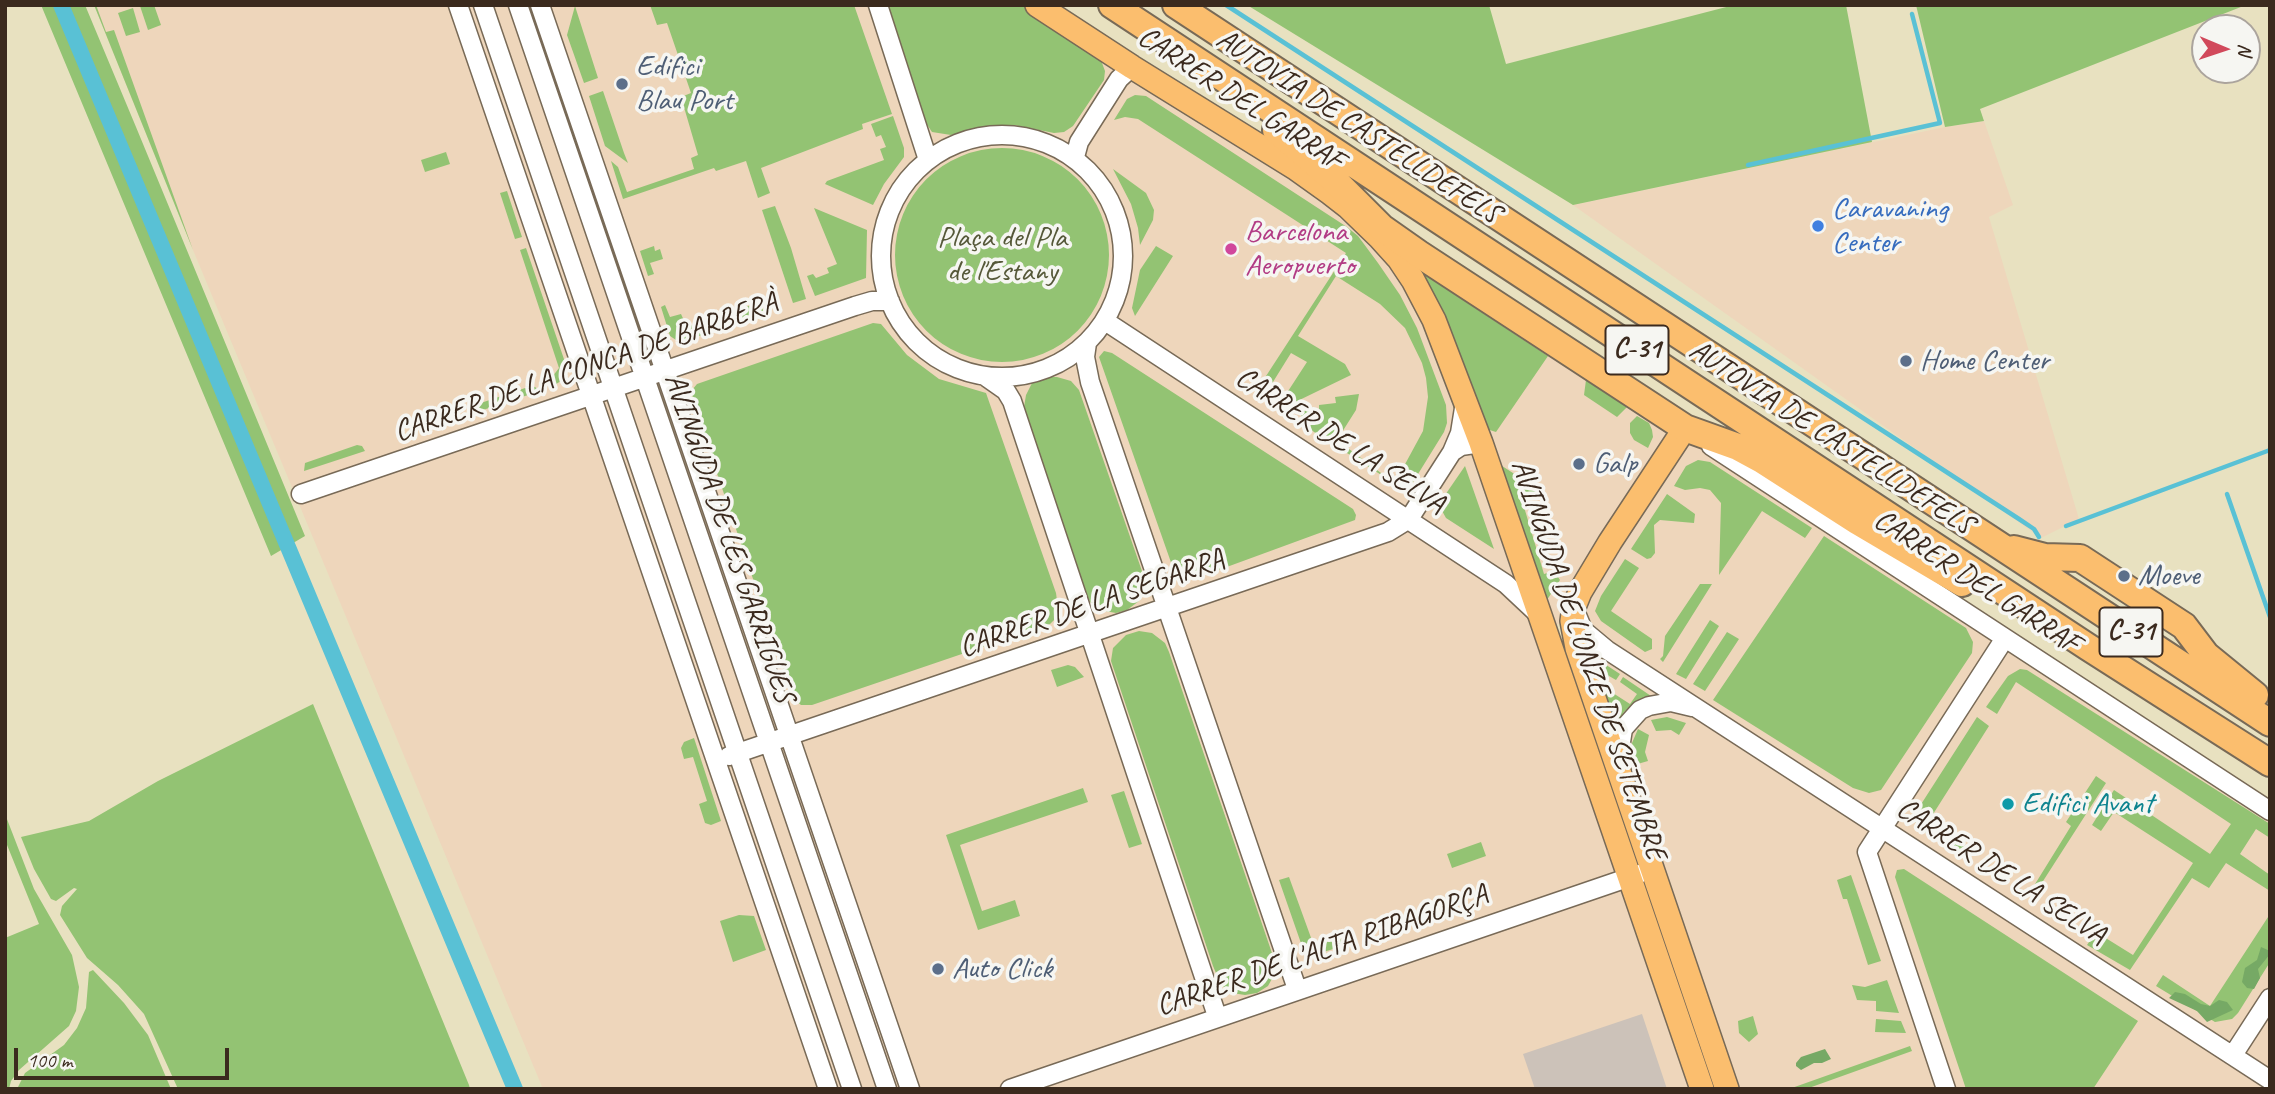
<!DOCTYPE html>
<meta charset="utf-8">
<style>
body{margin:0}
#map{position:relative;width:2275px;height:1094px;overflow:hidden;background:#e8e1c0;font-family:Caveat,sans-serif}
canvas{display:block}
.frame{position:absolute;inset:0;border:7px solid #3b2a1e;pointer-events:none}
.north{position:absolute;left:2191px;top:14px;width:70px;height:70px;box-sizing:border-box;background:#f6f6f2;border:2px solid #aba49d;border-radius:50%;rotate:92deg;font-size:19px;font-weight:700;line-height:28px;text-align:center;color:#3b2a1e}
.north::after{content:'';display:block;margin:auto;width:24px;height:32px;background:#d1495b;clip-path:polygon(50% 0,100% 100%,50% 72%,0 100%)}
.scale{position:absolute;left:14px;top:1048px;width:215px;height:32px;box-sizing:border-box;border:4px solid #3b2a1e;border-top:0;padding-left:9px;font-size:21px;line-height:24px;white-space:nowrap;color:#3b2a1e;-webkit-text-stroke:5px #f6f6f2;paint-order:stroke}
</style>
<div id="map">
<canvas width="2275" height="1094"></canvas>
<div class="frame"></div>
<div class="north">N</div>
<div class="scale">100 m</div>
</div>
<script>
const ctx = document.querySelector('canvas').getContext('2d');
ctx.lineJoin = 'round';
function paint(path, color) { ctx.fillStyle = color; ctx.fill(path, 'evenodd'); }
const poly = rows => new Path2D(rows.map(r => 'M' + r).join(''));
function stroke(path, color, width, dash) { ctx.strokeStyle = color; ctx.lineWidth = width; ctx.lineCap = dash ? 'butt' : 'round'; ctx.setLineDash(dash || []); ctx.stroke(path); }
function label(font, color, halo, rows, align = 'center') {
  ctx.font = font + ' Caveat,sans-serif'; ctx.lineWidth = 7; ctx.setLineDash([]); ctx.textBaseline = 'middle'; ctx.strokeStyle = halo; ctx.fillStyle = color; for (const [text, x, y, turn = 0] of rows) {
    ctx.save(); ctx.translate(x, y); ctx.rotate((+turn || 0) * Math.PI / 180); ctx.textAlign = isNaN(turn) ? turn : align; if (halo) ctx.strokeText(text, 0, 0); ctx.fillText(text, 0, 0); ctx.restore();
  }
}
const built = poly([
 [94,5,1037,5,2270,811,2270,1089,1732,1089,1576,620,1543,628,1702,1089,543,1089,193,250],
 [1984,121,2013,205,1989,217,2079,519,2041,538,1573,205,1945,127]
]);
const industrial = poly([
 [1642,1014,1667,1089,1535,1089,1523,1054]
]);
const green = poly([
 [41,5,85,5,136,127,305,536,271,556],
 [94,5,96,5,106,32,114,30,193,250],
 [154,5,161,25,148,30,140,6],
 [650,5,854,5,892,114,862,124,863,129,761,168,770,193,758,198,746,161,716,171,714,168,623,199,611,161,618,167,627,192,694,169,691,158,698,155,681,97,691,93,667,23,657,25],
 [888,5,1024,5,1099,55,1105,71,1104,80,1073,126,1064,132,1054,133,1014,125,992,126,951,135,932,132,926,123],
 [1247,5,1489,5,1506,64,1734,5,1846,5,1872,142,1573,205],
 [1916,5,2246,5,1980,109,1984,121,1945,127],
 [575,6,598,78,584,83,567,35],
 [133,8,140,32,126,36,118,13],
 [603,91,624,153,628,163,605,146,589,96],
 [1135,95,1146,96,1347,227,1358,236,1378,263,1400,295,1417,328,1446,405,1447,423,1444,432,1410,487,1397,479,1423,431,1428,397,1426,378,1422,363,1405,328,1380,304,1336,276,1298,336,1345,364,1351,375,1285,407,1281,402,1307,362,1291,353,1263,398,1255,393,1346,253,1138,119,1125,117,1114,120,1127,99],
 [893,116,904,148,904,157,884,184,873,205,825,184,827,181,884,160,880,149,886,147,881,135,876,137,871,124],
 '895 255a107 107 0 1 1 214 0a107 107 0 1 1-214 0Z',
 [446,152,450,164,425,172,421,160],
 [1113,169,1146,193,1154,210,1153,220,1140,245,1138,228,1131,204],
 [507,191,522,237,515,239,500,193],
 [775,206,791,248,806,299,793,303,762,210],
 [814,208,867,230,866,278,815,296,807,276,813,274,816,278,829,273,827,268,837,264],
 [654,246,655,251,660,249,663,259,650,263,654,274,648,276,640,251],
 [1156,246,1173,256,1135,316,1132,308,1140,270],
 [526,248,566,365,564,379,550,388,549,381,559,368,520,250],
 [1425,275,1548,356,1496,432,1480,427,1425,281],
 [760,302,764,313,685,341,676,340,670,336,661,307,665,305,670,317,681,314,687,327],
 [873,323,881,324,907,355,939,379,986,393,1056,593,1058,608,1057,617,1050,624,812,705,801,705,794,699,693,403,692,390,697,384],
 [1104,351,1112,353,1353,509,1356,515,1355,520,1194,579,1182,577,1174,571,1099,357],
 [1044,377,1057,377,1071,381,1079,390,1143,574,1144,588,1139,601,1127,610,1116,613,1105,611,1092,605,1084,590,1024,407,1026,395,1032,383],
 [1586,380,1627,407,1617,417,1584,395],
 [531,386,535,387,540,391,468,415,469,407],
 [1359,394,1356,410,1337,440,1397,485,1300,423,1302,411,1319,410,1319,405,1336,403,1335,397],
 [1637,416,1649,423,1652,430,1653,437,1648,448,1634,440,1630,433,1630,423],
 [357,445,362,446,365,451,304,471,305,463],
 [1698,460,1710,462,1812,528,1805,538,1762,511,1719,575,1721,503,1710,490,1700,488,1685,490,1674,486,1686,466],
 [1499,464,1547,495,1530,497,1524,507,1544,574,1554,571,1560,580,1543,606],
 [1465,466,1494,549,1446,518,1441,509,1443,498],
 [1667,494,1695,514,1694,523,1660,520,1654,525,1655,553,1651,558,1647,559,1631,549],
 [1824,536,1966,628,1973,642,1972,653,1881,790,1869,793,1853,788,1713,700],
 [1625,559,1639,568,1611,611,1652,639,1652,649,1645,652,1601,621,1595,611,1601,596],
 [1700,584,1712,584,1663,662,1660,659,1663,656,1665,636],
 [1710,620,1719,626,1686,679,1676,674],
 [1139,631,1152,633,1165,643,1169,652,1274,959,1274,975,1268,986,1257,993,1245,995,1232,993,1221,985,1213,966,1111,661,1113,648,1126,635],
 [1727,632,1739,639,1705,691,1693,684],
 [1594,657,1620,674,1616,680,1609,676,1602,686,1630,704,1637,694,1620,682,1623,677,1651,696,1632,705,1624,712,1616,724,1614,723,1593,659],
 [1068,665,1075,667,1084,677,1057,687,1051,670],
 [2020,669,2027,670,2270,824,2270,838,2256,829,2240,854,2270,875,2270,891,2226,863,2209,888,2192,878,2130,970,2087,945,2096,932,2133,955,2193,863,2114,812,2101,831,2092,825,2114,790,2210,854,2231,824,2016,682,1997,714,1986,707,2008,676],
 [313,704,469,1085,470,1089,178,1089,144,1014,118,985,87,958,60,915,62,906,77,889,74,888,56,901,51,899,34,869,21,837,89,821,158,781],
 [1667,717,1686,723,1679,735,1671,730,1656,731,1651,720],
 [1977,717,1989,726,1928,822,1964,846,1957,854,1923,831,1918,827,1915,821,1918,809],
 [1638,729,1649,735,1645,752,1648,761,1634,765,1632,743],
 [694,738,721,821,711,825,705,823,699,804,707,801,693,757,684,759,681,748,684,742],
 [2096,776,2106,783,2036,892,2032,889,2071,826,2066,822],
 [1083,788,1088,802,960,845,982,911,1015,900,1020,916,978,930,946,835],
 [1124,791,1142,844,1129,848,1111,795],
 [5,814,34,889,72,955,79,987,76,1011,69,1026,19,1070,11,1081,9,1089,5,1089,5,938,39,924,5,840],
 [1481,842,1486,856,1452,868,1447,854],
 [1904,869,2138,1021,2093,1089,1966,1089,1895,877,1897,870],
 [1851,875,1881,961,1868,965,1847,899,1843,899,1837,880],
 [1289,877,1314,946,1340,938,1343,946,1317,954,1307,954,1303,949,1279,880],
 [2270,914,2270,962,2238,1013,2232,1019,2215,1022,2156,986,2163,975,2210,1006],
 [739,915,754,916,766,950,733,962,720,921],
 [93,970,124,1003,148,1035,171,1089,17,1089,25,1073,64,1045,77,1028,86,1008,89,972],
 [1887,980,1899,1013,1876,1011,1876,1001,1857,1000,1852,985,1865,987],
 [1753,1016,1758,1034,1749,1042,1739,1033,1738,1021],
 [1876,1019,1901,1021,1906,1033,1875,1032],
 [1910,1046,1912,1051,1806,1089,1789,1089]
]);
const forest = poly([
 [2261,947,2270,951,2270,954,2258,969,2260,978,2254,989,2247,988,2242,982,2245,968,2257,960],
 [2175,992,2185,994,2201,1004,2210,1006,2219,1000,2227,1002,2233,1010,2207,1022,2197,1011,2169,998],
 [1825,1049,1831,1059,1822,1063,1814,1063,1801,1070,1796,1066,1796,1063,1801,1057]
]);
const stream = poly([
 [1226,5,2019,519,2034,529,2039,537],
 [1748,165,1940,123,1912,14],
 [2227,494,2270,617],
 [2066,526,2270,450]
]);
const canal = poly([
 [61,5,515,1089]
]);
const minor = poly([
 [458,5,828,1089],
 [483,5,852,1089],
 [518,5,887,1089],
 [540,5,910,1089],
 [878,5,928,160],
 '881 256a121 121 0 1 1 242 0a121 121 0 1 1-242 0Z',
 [1075,157,1079,142,1119,79,1132,67],
 [1105,321,1506,584,1538,614],
 [1087,343,1085,357,1090,382,1297,989],
 [986,377,1006,391,1012,401,1217,1016],
 [1711,446,2270,811],
 [1452,452,1460,433,1465,402],
 [301,494,855,306,872,301,890,301],
 [1576,613,1583,630,1607,650,2270,1080],
 [729,756,1388,532,1409,519,1452,452,1461,446,1481,443],
 [1618,761,1623,729,1640,710,1649,706,1671,702,1692,707],
 [2233,1055,2270,998],
 [1010,1089,1639,874],
 [1946,1089,1867,852,2005,638]
]);
const major = poly([
 [1037,5,1132,67,1295,168,1330,193,1348,207,1380,238,1399,259,1413,280,1434,320,1481,443,1702,1089],
 [1685,428,1610,542,1580,592,1574,607,1572,621,1577,648,1727,1089]
]);
const highway = poly([
 [1112,5,2088,647,2270,763],
 [1176,5,2270,723],
 [1276,130,1333,179,1382,228,1419,254,1685,428,1738,447,1762,460,1857,521,1962,583],
 [2014,549,2045,557,2080,558,2184,626,2206,655,2255,695]
]);
const markers = [
 [622,84,7,"#5c6f8a"],
 [1818,226,7,"#3f7fe0"],
 [1231,249,7,"#d1479c"],
 [1906,361,7,"#5c6f8a"],
 [1579,464,7,"#5c6f8a"],
 [2124,576,7,"#5c6f8a"],
 [2008,804,7,"#0f9aa8"],
 [938,969,7,"#5c6f8a"]
];
const shields = [
 [1637,350,63],
 [2131,632,63]
];
const shieldNames = [
 ["C-31",1637,350],
 ["C-31",2131,632]
];
const serviceNames = [
 ["Edifici",636,67],
 ["Blau Port",636,101],
 ["Home Center",1920,361],
 ["Galp",1593,464],
 ["Moeve",2138,576],
 ["Auto Click",952,969]
];
const streetNames = [
 ["CARRER DEL GARRAF",1240,99,33],
 ["AUTOVIA DE CASTELLDEFELS",1358,127,33],
 ["CARRER DE LA CONCA DE BARBERÀ",586,368,-19],
 ["AUTOVIA DE CASTELLDEFELS",1831,438,33],
 ["CARRER DE LA SELVA",1340,441,33],
 ["AVINGUDA DE LES GARRIGUES",729,538,71],
 ["CARRER DEL GARRAF",1976,582,33],
 ["CARRER DE LA SEGARRA",1092,604,-19],
 ["AVINGUDA DE L'ONZE DE SETEMBRE",1588,660,71],
 ["CARRER DE LA SELVA",2001,872,33],
 ["CARRER DE L'ALTA RIBAGORÇA",1322,951,-19]
];
const shopNames = [
 ["Caravaning",1832,209],
 ["Center",1832,243]
];
const hotelNames = [
 ["Barcelona",1245,232],
 ["Aeropuerto",1245,266]
];
const parkNames = [
 ["Plaça del Pla",1002,238],
 ["de l'Estany",1002,272]
];
const cultureNames = [
 ["Edifici Avant",2022,804]
];
paint(built, '#eed6bb');
paint(industrial, '#ccc2b9');
paint(green, '#93c373');
paint(forest, '#76a965');
stroke(stream, '#59c1d5', 4.5);
stroke(canal, '#59c1d5', 16);
stroke(minor, '#786a57', 21);
stroke(major, '#786a57', 26);
stroke(highway, '#786a57', 30);
stroke(minor, '#fff', 18);
stroke(major, '#fbbe6e', 23);
stroke(highway, '#fbbe6e', 26);
for (const [x, y, r, color] of markers) { const dot = new Path2D(); dot.arc(x, y, r, 0, 2 * Math.PI); ctx.fillStyle = color; ctx.fill(dot); stroke(dot, '#f6f6f2', 2.5); }
for (const [x, y, w] of shields) { const box = new Path2D(); box.roundRect(x - w / 2, y - 24.5, w, 49, 5); ctx.fillStyle = '#f6f6f2'; ctx.fill(box); stroke(box, '#3b2a1e', 2); }
label('bold 28px', '#3b2a1e', null, shieldNames);
label('30px', '#4e5e75', '#f6f6f2', serviceNames, 'left');
label('30px', '#3b2a1e', '#f6f6f2', streetNames);
label('30px', '#366cbe', '#f6f6f2', shopNames, 'left');
label('30px', '#b23c85', '#f6f6f2', hotelNames, 'left');
label('30px', '#555838', '#f6f6f2', parkNames);
label('30px', '#0d838f', '#f6f6f2', cultureNames, 'left');
</script>
